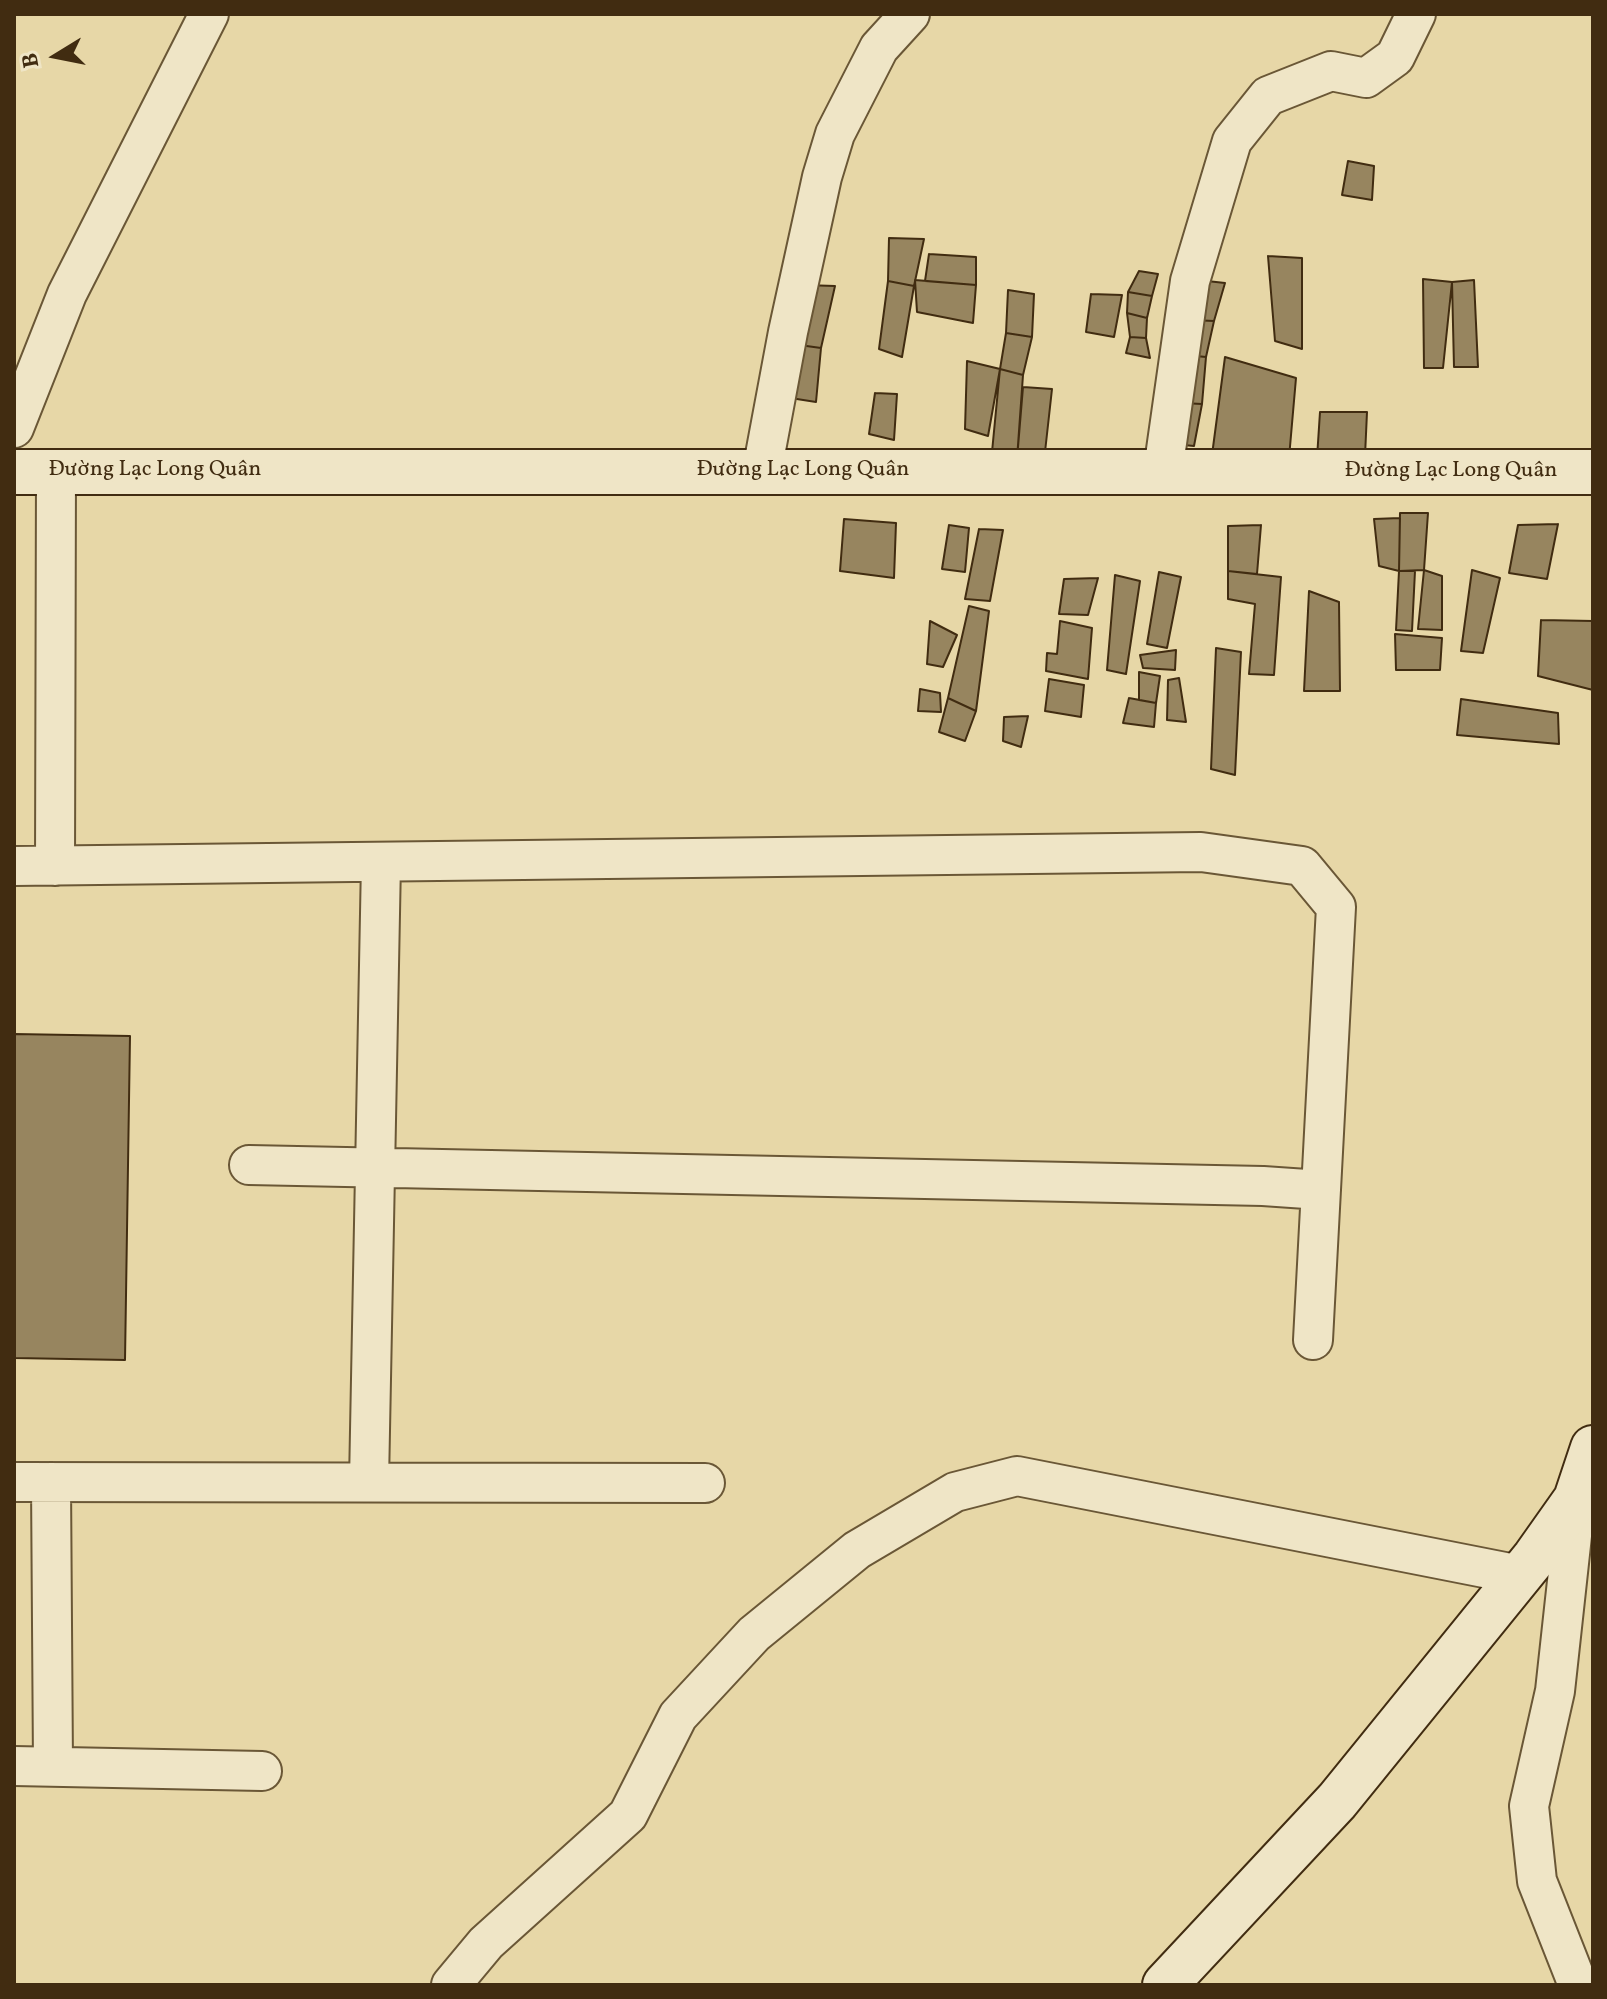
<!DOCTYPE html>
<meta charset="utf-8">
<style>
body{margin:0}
#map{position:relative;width:1607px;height:1999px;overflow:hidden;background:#e7d7a7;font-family:Vollkorn,serif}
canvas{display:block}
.frame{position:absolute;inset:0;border:16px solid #412c11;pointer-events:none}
.north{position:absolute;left:16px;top:16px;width:80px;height:80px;-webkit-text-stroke:6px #efe5c6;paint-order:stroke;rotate:260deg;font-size:22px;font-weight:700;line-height:32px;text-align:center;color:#412c11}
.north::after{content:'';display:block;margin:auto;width:28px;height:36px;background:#412c11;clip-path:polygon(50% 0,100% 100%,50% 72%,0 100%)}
</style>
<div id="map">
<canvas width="1607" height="1999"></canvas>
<div class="frame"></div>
<div class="north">B</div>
</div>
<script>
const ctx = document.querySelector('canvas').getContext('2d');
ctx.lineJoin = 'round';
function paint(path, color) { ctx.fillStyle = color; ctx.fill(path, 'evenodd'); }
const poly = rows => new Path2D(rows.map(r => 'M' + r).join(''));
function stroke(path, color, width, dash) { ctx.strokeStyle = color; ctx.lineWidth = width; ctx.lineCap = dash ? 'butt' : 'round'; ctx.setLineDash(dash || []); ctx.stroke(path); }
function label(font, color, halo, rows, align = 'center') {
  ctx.font = font + ' Vollkorn,serif'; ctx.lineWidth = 6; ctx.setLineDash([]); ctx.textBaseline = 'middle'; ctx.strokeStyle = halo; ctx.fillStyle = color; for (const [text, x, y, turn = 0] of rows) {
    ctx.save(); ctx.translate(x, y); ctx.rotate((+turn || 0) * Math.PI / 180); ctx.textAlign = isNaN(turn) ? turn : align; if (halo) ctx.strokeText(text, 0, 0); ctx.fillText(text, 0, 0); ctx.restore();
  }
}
const building = poly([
 [1348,161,1374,166,1372,200,1342,195,1348,161],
 [889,238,924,239,914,286,888,281,889,238],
 [929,254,976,257,976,285,925,281,929,254],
 [1268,256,1302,258,1302,349,1275,341,1268,256],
 [1139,271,1158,274,1152,296,1128,292,1139,271],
 [1423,279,1452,282,1443,368,1424,368,1423,279],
 [915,280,976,285,973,323,917,312,915,280],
 [1198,280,1225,283,1214,321,1192,320,1198,280],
 [1474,280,1478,367,1454,367,1452,282,1474,280],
 [888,281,914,286,902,357,879,349,888,281],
 [804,285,835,286,821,348,792,344,804,285],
 [1008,290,1034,294,1032,337,1006,333,1008,290],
 [1128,292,1152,296,1147,318,1127,313,1128,292],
 [1091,294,1122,295,1114,337,1086,332,1091,294],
 [1127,313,1147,318,1146,338,1130,337,1127,313],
 [1192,320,1214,321,1206,357,1186,355,1192,320],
 [1006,333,1032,337,1023,375,1000,369,1006,333],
 [1130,337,1146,338,1150,358,1126,353,1130,337],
 [792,344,821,348,816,402,784,397,792,344],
 [1186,355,1206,357,1202,404,1182,403,1186,355],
 [1225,357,1296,378,1289,458,1212,455,1225,357],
 [967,361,1000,369,988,436,965,429,967,361],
 [1000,369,1023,375,1017,459,992,452,1000,369],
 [1023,387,1052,389,1044,461,1017,459,1023,387],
 [875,393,897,394,894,440,869,434,875,393],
 [1182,403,1202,404,1194,446,1173,444,1182,403],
 [1320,412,1367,412,1365,456,1317,458,1320,412],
 [1400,513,1428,513,1424,570,1399,571,1400,513],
 [1400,518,1399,571,1379,566,1374,519,1400,518],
 [844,519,896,523,894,578,840,571,844,519],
 [1558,524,1547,579,1509,573,1518,525,1558,524],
 [949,525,969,528,965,572,942,569,949,525],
 [1261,525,1257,574,1228,571,1228,526,1261,525],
 [979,529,1003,530,990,601,965,599,979,529],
 [1424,570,1442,576,1442,630,1418,629,1424,570],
 [1472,570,1500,578,1483,653,1461,651,1472,570],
 [1228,571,1281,577,1274,675,1249,674,1255,604,1228,599,1228,571],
 [1399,571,1415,571,1412,631,1396,630,1399,571],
 [1159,572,1181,577,1167,648,1147,644,1159,572],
 [1115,575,1140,581,1126,674,1107,670,1115,575],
 [1098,578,1088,615,1059,614,1064,579,1098,578],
 [1309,591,1339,602,1340,691,1304,691,1309,591],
 [969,606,989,611,976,711,948,698,969,606],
 [1541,620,1593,621,1593,690,1538,676,1541,620],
 [930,621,957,635,943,667,927,664,930,621],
 [1060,621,1092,628,1088,679,1046,671,1047,653,1057,654,1060,621],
 [1395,634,1442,638,1440,670,1396,670,1395,634],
 [1216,648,1241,652,1235,775,1211,769,1216,648],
 [1176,650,1175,670,1143,668,1140,655,1176,650],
 [1139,672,1160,676,1156,703,1139,700,1139,672],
 [1179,678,1186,722,1167,720,1168,680,1179,678],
 [1049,679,1084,685,1081,717,1045,711,1049,679],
 [920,689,940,693,941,712,918,711,920,689],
 [948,698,976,711,965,741,939,732,948,698],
 [1129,698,1156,703,1154,727,1123,723,1129,698],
 [1461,699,1558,713,1559,744,1457,735,1461,699],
 [1028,716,1021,747,1003,741,1004,717,1028,716],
 [14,1034,130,1036,125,1360,14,1358,14,1034]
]);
const street = poly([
 [14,428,67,294,209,14],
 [762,471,788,332,822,177,835,134,879,48,910,14],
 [1163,471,1190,281,1232,141,1268,96,1331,71,1366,78,1395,57,1416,14],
 [14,866,1201,852,1302,866,1336,907,1313,1340],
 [55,866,56,471],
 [249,1165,1263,1186,1321,1190],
 [14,1482,705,1483],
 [51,1482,53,1766],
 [369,1482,381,862],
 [1576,1499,1555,1691,1529,1806,1537,1881,1578,1985],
 [14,1766,262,1771],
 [451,1985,486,1943,628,1815,678,1716,754,1634,857,1550,955,1492,1017,1476,1520,1575]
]);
const secondary = poly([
 [14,472,1593,472],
 [1165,1985,1337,1801,1535,1557,1576,1499,1593,1448]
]);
const streetNames = [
 ["Đường Lạc Long Quân",155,471],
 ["Đường Lạc Long Quân",803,471],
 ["Đường Lạc Long Quân",1451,472]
];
paint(building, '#97855f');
stroke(building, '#412c11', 2);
stroke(street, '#6a5736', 42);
stroke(secondary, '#412c11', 48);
stroke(street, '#efe5c6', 38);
stroke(secondary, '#efe5c6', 44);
label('22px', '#412c11', '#efe5c6', streetNames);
</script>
